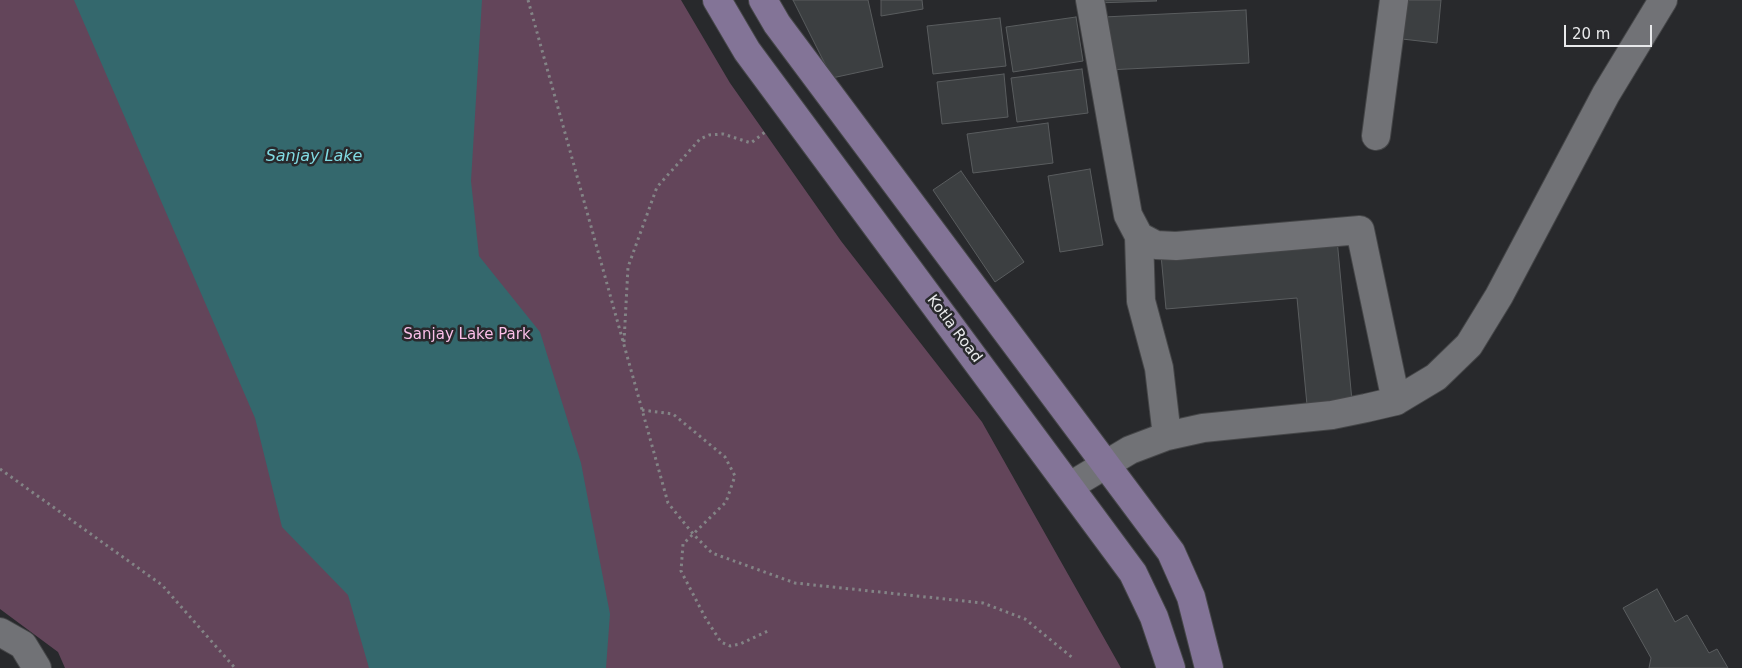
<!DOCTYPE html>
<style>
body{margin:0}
#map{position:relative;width:1742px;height:668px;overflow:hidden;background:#28292c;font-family:"DejaVu Sans",sans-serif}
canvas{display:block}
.scale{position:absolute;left:1564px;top:25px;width:88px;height:22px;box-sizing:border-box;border:2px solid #e8e9eb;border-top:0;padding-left:6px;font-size:15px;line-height:18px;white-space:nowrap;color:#e8e9eb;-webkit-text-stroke:4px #28292c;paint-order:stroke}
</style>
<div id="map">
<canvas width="1742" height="668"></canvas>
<div class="scale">20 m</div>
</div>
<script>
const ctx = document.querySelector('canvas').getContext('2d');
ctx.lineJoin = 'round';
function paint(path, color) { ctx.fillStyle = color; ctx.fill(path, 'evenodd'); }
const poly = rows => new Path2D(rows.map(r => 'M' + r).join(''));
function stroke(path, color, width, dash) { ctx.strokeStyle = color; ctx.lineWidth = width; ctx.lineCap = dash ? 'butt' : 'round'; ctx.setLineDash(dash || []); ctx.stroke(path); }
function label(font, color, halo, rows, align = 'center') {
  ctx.font = font + ' "DejaVu Sans",sans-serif'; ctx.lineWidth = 5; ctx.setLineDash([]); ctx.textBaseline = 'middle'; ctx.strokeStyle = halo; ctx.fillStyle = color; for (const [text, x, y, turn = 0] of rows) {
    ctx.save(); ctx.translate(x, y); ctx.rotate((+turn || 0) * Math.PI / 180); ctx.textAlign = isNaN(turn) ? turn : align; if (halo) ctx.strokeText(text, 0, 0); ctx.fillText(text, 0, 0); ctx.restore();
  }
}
const green = poly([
 [0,0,681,0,730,83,841,241,982,422,1121,668,65,668,58,652,0,609]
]);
const water = poly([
 [74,0,482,0,471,181,479,256,540,332,581,463,610,614,606,668,369,668,348,595,282,527,255,418]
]);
const building = poly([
 [793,0,868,0,883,67,832,78,793,0],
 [881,0,922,0,923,9,881,16,881,0],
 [1095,0,1156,0,1157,1,1095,3,1095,0],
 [1405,0,1441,0,1437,43,1402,39,1405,0],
 [1246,10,1249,63,1107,70,1104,17,1246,10],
 [1076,17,1083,61,1013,72,1006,27,1076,17],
 [1000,18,1006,66,933,74,927,26,1000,18],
 [1082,69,1088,113,1017,122,1011,78,1082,69],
 [1004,74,1008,117,942,124,937,82,1004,74],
 [1048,123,1053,163,973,173,967,134,1048,123],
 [1090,169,1103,245,1060,252,1048,176,1090,169],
 [961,171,1024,262,995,282,933,190,961,171],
 [1337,239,1352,401,1307,405,1297,298,1166,309,1161,255,1337,239],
 [1657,589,1675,622,1687,615,1709,653,1717,649,1728,668,1649,668,1651,658,1623,608,1657,589]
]);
const path = poly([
 [528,0,668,503,694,535,712,553,795,583,983,603,1025,619,1074,659],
 [624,342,628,267,657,187,700,139,709,135,723,134,751,143,765,132],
 [642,410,673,414,725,457,735,476,726,502,683,544,681,571,706,619,721,642,730,646,740,644,770,630],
 [0,469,162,585,235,668]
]);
const street = poly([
 [1090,0,1128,215,1139,236,1156,245,1176,246,1360,230,1396,401],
 [1376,136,1394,0],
 [1139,236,1141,301,1159,368,1167,436],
 [1070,486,1130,450,1167,436,1203,428,1332,415,1366,408,1396,401,1436,377,1469,345,1499,296,1606,94,1663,0],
 [0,632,23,645,37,668]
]);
const secondary = poly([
 [717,0,747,51,1133,573,1154,617,1171,668],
 [763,0,777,24,1171,552,1191,597,1209,668]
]);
const streetNames = [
 ["Kotla Road",954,329,53]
];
const parkNames = [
 ["Sanjay Lake Park",467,335]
];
const waterNames = [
 ["Sanjay Lake",314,157]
];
paint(green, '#63455a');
paint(water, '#34686d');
paint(building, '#3c3f41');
stroke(building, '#5a5d5f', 1);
stroke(street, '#454648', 30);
stroke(secondary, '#454648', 30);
stroke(path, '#838486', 3, [2.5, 4]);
stroke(street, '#717276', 28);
stroke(secondary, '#837497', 28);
label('15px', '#e8e9eb', '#28292c', streetNames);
label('15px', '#fbbfe8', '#28292c', parkNames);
label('italic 16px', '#81dae2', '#28292c', waterNames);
</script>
